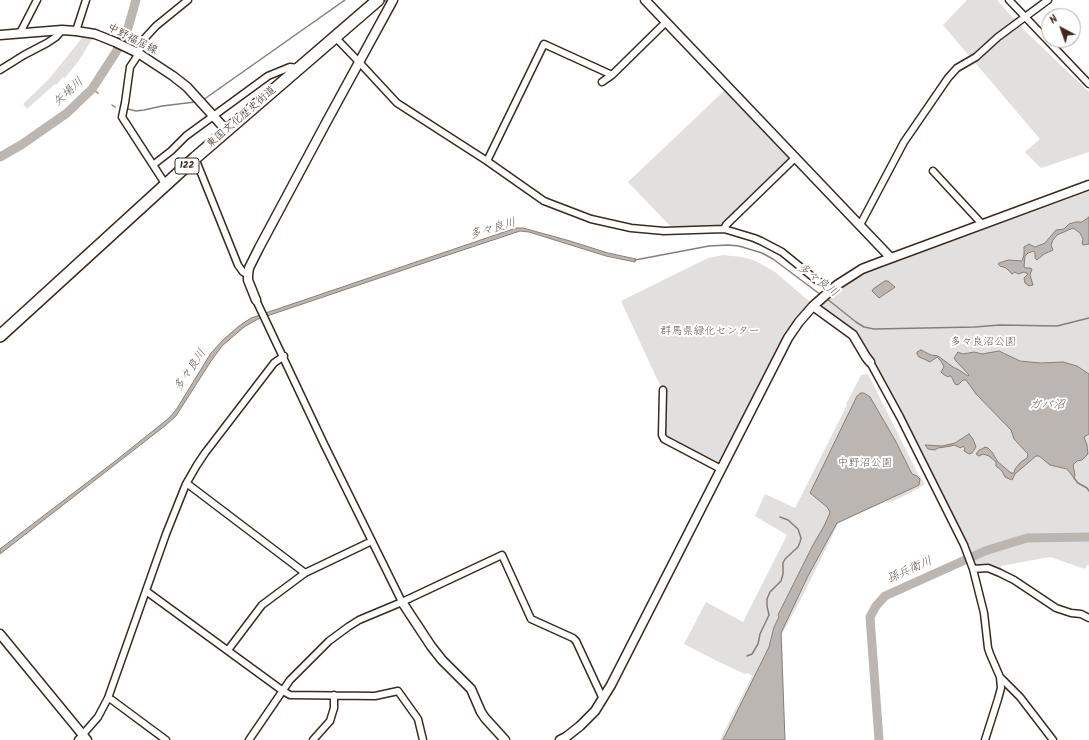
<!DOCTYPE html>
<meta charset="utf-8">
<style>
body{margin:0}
#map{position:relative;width:1089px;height:740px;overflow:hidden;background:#fff;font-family:Kalam,sans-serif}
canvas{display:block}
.north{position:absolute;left:1041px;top:8px;width:40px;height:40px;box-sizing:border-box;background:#fff;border:1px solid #b1aaa5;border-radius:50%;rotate:319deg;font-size:11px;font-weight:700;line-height:16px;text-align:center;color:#3b2a1e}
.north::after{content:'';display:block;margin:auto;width:14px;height:18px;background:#3b2a1e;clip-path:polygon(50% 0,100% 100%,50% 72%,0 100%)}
</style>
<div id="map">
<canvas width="1089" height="740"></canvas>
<div class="north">N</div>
</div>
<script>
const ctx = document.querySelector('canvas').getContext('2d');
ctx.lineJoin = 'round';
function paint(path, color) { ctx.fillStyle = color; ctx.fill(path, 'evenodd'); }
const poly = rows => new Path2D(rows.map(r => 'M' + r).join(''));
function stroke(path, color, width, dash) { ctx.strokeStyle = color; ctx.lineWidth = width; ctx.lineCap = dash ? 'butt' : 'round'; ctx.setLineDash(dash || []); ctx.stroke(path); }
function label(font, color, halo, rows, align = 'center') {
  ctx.font = font + ' Kalam,"Klee One",sans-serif'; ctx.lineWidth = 4; ctx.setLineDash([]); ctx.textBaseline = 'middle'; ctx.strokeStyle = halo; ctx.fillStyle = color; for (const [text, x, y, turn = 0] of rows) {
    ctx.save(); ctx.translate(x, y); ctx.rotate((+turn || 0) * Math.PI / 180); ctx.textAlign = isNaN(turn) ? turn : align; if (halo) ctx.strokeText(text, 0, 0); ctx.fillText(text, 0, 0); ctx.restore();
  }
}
const green = poly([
 [967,0,997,0,1024,30,1089,92,1089,152,1041,168,1025,152,1040,139,943,25],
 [82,38,92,39,80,59,65,78,63,77,56,85,55,84,27,109,23,104,49,79],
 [726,89,791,158,720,226,672,228,628,182],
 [1089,190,1089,565,1087,565,1085,569,1050,557,1001,566,1000,571,990,565,979,564,976,565,974,565,969,550,886,386,856,331,820,305,838,289,868,272,918,252],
 [723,255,742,257,753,260,763,265,775,272,810,302,801,312,783,337,718,465,666,437,664,435,665,390,661,386,657,379,621,301,708,258],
 [868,374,917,472,925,484,917,489,902,497,888,503,887,501,841,522,838,524,835,530,802,597,782,634,785,740,720,740,752,676,748,673,745,674,719,662,684,644,706,602,743,622,787,535,755,516,765,494,795,508,847,405,846,404,861,375]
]);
const water = poly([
 [1089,217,1089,244,1083,245,1082,243,1083,239,1080,233,1073,228,1057,235,1053,240,1051,245,1053,250,1044,254,1037,260,1035,258,1035,253,1034,251,1028,253,1025,256,1024,267,1026,268,1030,268,1032,269,1030,275,1033,285,1029,286,1025,283,1024,278,1028,274,1024,272,1018,274,1015,272,1012,274,1006,268,1000,266,998,264,999,263,1005,261,1009,260,1022,261,1024,255,1024,247,1029,244,1035,247,1045,243,1056,230,1064,229,1069,224,1076,222,1082,222,1089,217],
 [516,228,523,228,570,241,608,253,636,259,635,262,606,256,529,232,520,231,424,263,258,319,244,327,222,346,211,361,176,416,166,425,0,554,0,549,114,462,169,418,176,410,211,353,224,339,239,326,251,318,516,228],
 [885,281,888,281,895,287,894,288,879,298,872,291,873,289,885,281],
 [921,350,931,355,938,356,953,367,959,370,968,376,969,375,956,361,954,358,958,352,963,354,974,352,982,354,999,351,1020,361,1040,363,1063,362,1077,366,1089,374,1089,434,1084,437,1087,445,1088,454,1082,460,1077,461,1073,465,1075,475,1074,478,1067,469,1050,465,1039,456,1036,456,1015,474,1012,480,1005,477,1002,471,996,466,996,462,989,456,983,454,979,456,976,454,979,450,982,449,985,447,988,448,992,452,998,462,1011,473,1014,473,1015,469,1021,462,1027,458,1028,454,1014,439,1011,430,976,394,966,380,963,380,958,385,955,384,951,376,949,376,948,377,943,374,941,372,944,367,941,361,937,357,930,362,924,359,919,357,917,354,917,352,921,350],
 [861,393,864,393,870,397,895,440,912,474,917,476,920,479,919,485,915,487,837,523,808,576,781,633,785,740,723,740,769,647,774,627,779,617,778,615,813,545,824,526,829,515,830,512,827,507,810,493,857,396,861,393],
 [969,434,973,439,976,447,972,453,969,454,964,451,965,449,963,446,961,448,954,445,951,446,938,448,935,450,928,449,925,445,942,446,955,443,969,434]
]);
const stream = poly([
 [382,1,389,1],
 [92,89,98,93],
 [203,100,345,0],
 [112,105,115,107],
 [128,109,136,111,144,110,162,106,195,102],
 [635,260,709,246,728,245,739,246,762,253,773,259,821,295],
 [826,298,856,322,864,327,874,329,975,327,1000,325,1057,326,1089,318],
 [1074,478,1078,483,1087,488,1089,491],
 [747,656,752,654,758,644,760,634,769,615,767,606,767,599,770,592,781,581,783,574,783,563,785,559,798,547,800,542,801,538,798,529,788,520,780,517]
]);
const river = poly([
 [0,157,21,145,67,113,92,89,116,52,128,28,136,0],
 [879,740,871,631,870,617,876,606,885,596,985,551,1027,538,1089,537]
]);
const street = poly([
 [1009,0,1089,84],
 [76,31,86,0],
 [20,33,37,0],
 [335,37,359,62,397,103,487,161,544,201,591,219,631,228,664,231,724,229,754,238,761,241,782,252,819,282,824,283,831,289],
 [0,70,24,55,47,43,56,37,62,30],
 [602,82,612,75,666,22],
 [195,158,238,265,243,272,248,275],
 [487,161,544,44,612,75],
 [153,165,171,151,186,136,268,76,290,67,299,68],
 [933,171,982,224],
 [166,185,122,117,125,103,130,67,136,58,145,38,156,26,188,0],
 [860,225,904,142,948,78,957,68,976,57,998,37,1048,0],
 [724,229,726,225,795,158],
 [256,300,324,444,402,602],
 [870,362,900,417,964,545,973,569,984,613,988,648,990,654,1000,677,1001,688,998,699,985,740],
 [663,390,662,435,664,439,721,469],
 [186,484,189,485,305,573],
 [973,569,988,568,1000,573,1014,580,1056,608,1071,613,1081,614,1089,618],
 [146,591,283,691,290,695,375,696,398,691,418,719,423,740],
 [228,650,262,605,305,573,372,541],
 [1000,677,1020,697,1053,740],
 [108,698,112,700,166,740],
 [78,740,98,717,108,698,166,534,186,484,197,465,205,453,274,363,284,356],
 [249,740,290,680,329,641,348,627,359,620,402,602,502,555,531,619,573,638,576,641,603,699],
 [313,740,330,721,334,708,334,695]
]);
const secondary = poly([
 [645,0,890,257],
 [0,35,62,30,76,31,95,34,115,42,138,53,173,76,187,87,227,131],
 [256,300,248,280,248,275,249,268,259,248,327,121,393,0],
 [813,306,853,335,866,357,870,362],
 [402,602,431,646,442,660,471,689,481,712,485,718,505,740],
 [0,634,87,740],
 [560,740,566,737,580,726,595,711,611,685,788,338,799,322,813,306,837,285,862,269,875,264,1089,185]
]);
const highway = poly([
 [0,336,195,158,378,0]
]);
const shields = [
 [187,166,24]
];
const shieldNames = [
 ["122",187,166]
];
const streetNames = [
 ["中野福居線",132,40,27],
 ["東国文化歴史街道",242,118,-41]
];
const parkNames = [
 ["群馬県緑化センター",710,332],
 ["多々良沼公園",983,343],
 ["中野沼公園",865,464]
];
const waterNames = [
 ["矢場川",69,93,-43],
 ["多々良川",493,230,-16],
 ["多々良川",817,281,37],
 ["多々良川",191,371,-56],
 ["ガバ沼",1047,406],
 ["孫兵衛川",910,571,-24]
];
paint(green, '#e2e0de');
paint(water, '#bcb6b3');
stroke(water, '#887e77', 1);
stroke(stream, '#887e77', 1.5);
stroke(river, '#bcb6b3', 9);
stroke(street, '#3b2a1e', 9);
stroke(secondary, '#3b2a1e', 11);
stroke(highway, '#3b2a1e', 14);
stroke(street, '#fff', 6);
stroke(secondary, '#fff', 8);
stroke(highway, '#fff', 11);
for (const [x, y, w] of shields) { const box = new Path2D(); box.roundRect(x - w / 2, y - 8, w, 16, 3); ctx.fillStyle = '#fff'; ctx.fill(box); stroke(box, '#3b2a1e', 1); }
label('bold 10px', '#3b2a1e', null, shieldNames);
label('11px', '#3b2a1e', '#fff', streetNames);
label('11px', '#65584e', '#fff', parkNames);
label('italic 12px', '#685b52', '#fff', waterNames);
</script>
